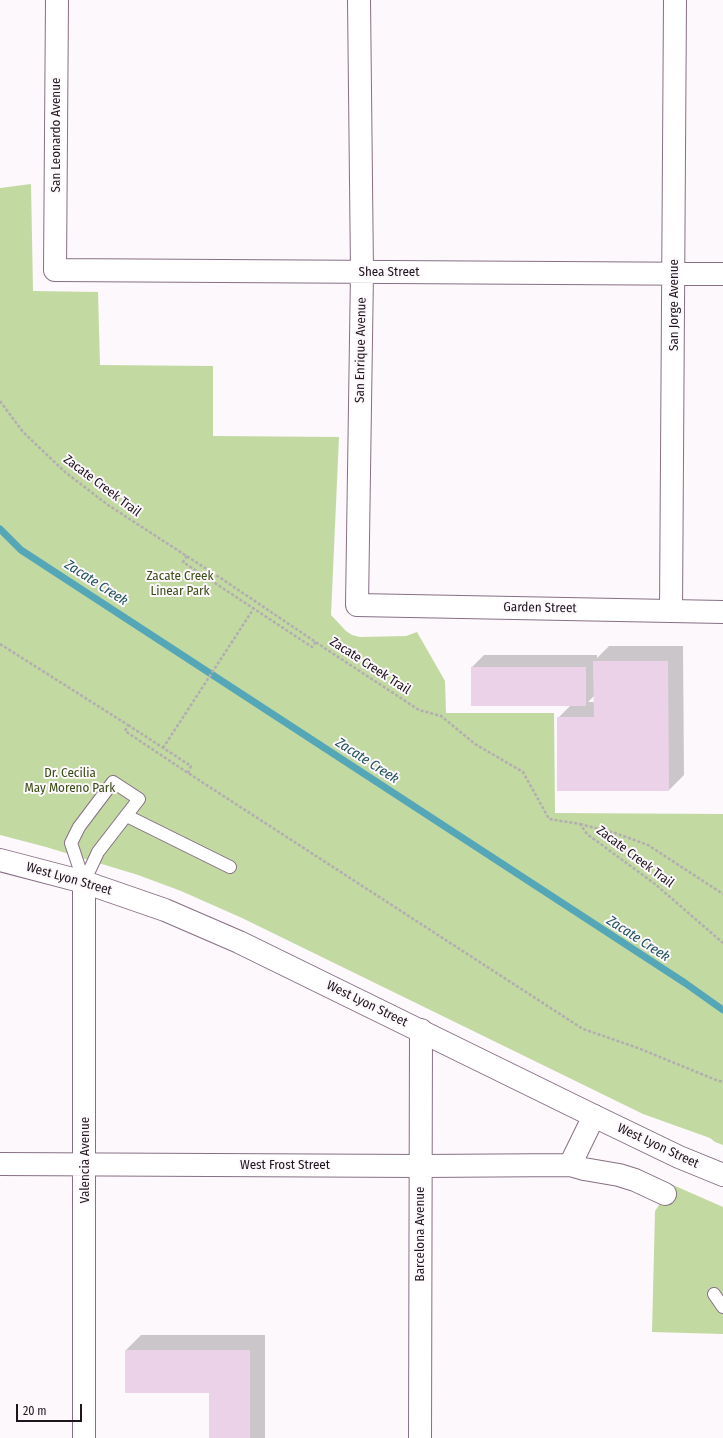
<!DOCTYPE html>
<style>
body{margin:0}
#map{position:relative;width:723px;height:1438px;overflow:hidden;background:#fdf8fc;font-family:"Fira Sans Condensed",sans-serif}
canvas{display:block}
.scale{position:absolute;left:16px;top:1404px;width:66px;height:18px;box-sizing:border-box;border:2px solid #1e151d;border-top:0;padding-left:5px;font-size:12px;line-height:14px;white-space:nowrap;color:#1e151d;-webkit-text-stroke:3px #fdf8fc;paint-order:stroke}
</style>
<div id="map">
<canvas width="723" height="1438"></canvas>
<div class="scale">20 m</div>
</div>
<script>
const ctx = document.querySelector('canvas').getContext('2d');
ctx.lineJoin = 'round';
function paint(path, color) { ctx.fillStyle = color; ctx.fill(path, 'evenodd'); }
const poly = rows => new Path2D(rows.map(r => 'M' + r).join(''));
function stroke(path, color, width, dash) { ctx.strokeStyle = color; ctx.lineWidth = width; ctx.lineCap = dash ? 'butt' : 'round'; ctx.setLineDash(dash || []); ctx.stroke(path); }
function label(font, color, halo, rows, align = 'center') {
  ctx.font = font + ' "Fira Sans Condensed",sans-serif'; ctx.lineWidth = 4; ctx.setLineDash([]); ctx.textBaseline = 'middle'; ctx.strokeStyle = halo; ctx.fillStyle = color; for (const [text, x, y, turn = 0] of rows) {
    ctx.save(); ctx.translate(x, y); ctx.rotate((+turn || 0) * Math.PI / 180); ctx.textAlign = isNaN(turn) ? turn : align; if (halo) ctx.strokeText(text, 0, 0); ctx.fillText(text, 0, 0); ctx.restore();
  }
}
const green = poly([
 [31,184,33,291,98,292,100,365,213,366,213,436,339,437,331,615,346,631,352,635,360,637,406,636,417,632,445,681,446,713,554,713,555,813,723,814,723,1145,715,1142,710,1138,643,1114,242,918,181,891,138,875,46,847,0,835,0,188],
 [673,1185,723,1207,723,1338,723,1334,652,1332,655,1211]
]);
const shadow = poly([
 [609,646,683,646,684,775,669,790,558,790,558,718,571,705,472,667,484,655,597,655,597,658],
 [594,696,594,702,588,702],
 [141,1335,265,1335,265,1438,210,1438,210,1392,126,1350]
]);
const stream = poly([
 [0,529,21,550,685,983,723,1010]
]);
const building = poly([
 [593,661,668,661,669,791,557,791,557,717,594,717],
 [471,667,586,667,586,706,471,706],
 [125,1350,250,1350,250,1438,209,1438,209,1393,125,1393]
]);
const path = poly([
 [0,401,23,432,65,472,108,505,222,579,326,649,419,710,441,716,475,744,523,772,549,819,580,824,587,834,655,884,723,943],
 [187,556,183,562,312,647,316,642],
 [0,644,128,725,125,731,188,773,583,1029,638,1048,716,1080,723,1082],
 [128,725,191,766,188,773],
 [163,748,254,608],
 [580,824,615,833,648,845,723,894]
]);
const lane = poly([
 [113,782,139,799,98,852,84,882,71,843,79,827,113,782],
 [127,816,230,867],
 [714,1294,723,1307]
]);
const street = poly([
 [57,0,55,270,723,274],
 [359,0,362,272,357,605,723,612],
 [671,611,675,0],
 [84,882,84,1438],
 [0,1164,421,1166,570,1165,594,1116],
 [570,1165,584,1169,619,1175,635,1180,665,1194],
 [420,1438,421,1030]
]);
const secondary = poly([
 [0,860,84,882,165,910,239,942,594,1116,679,1157,723,1175]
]);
const streetNames = [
 ["San Leonardo Avenue",56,135,-90],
 ["Shea Street",389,272],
 ["San Jorge Avenue",674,305,-90],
 ["San Enrique Avenue",361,350,-89],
 ["Zacate Creek Trail",102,486,37],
 ["Garden Street",540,608,1],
 ["Zacate Creek Trail",370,666,33],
 ["Zacate Creek Trail",635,857,37],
 ["West Lyon Street",69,879,16],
 ["West Lyon Street",367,1004,26],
 ["West Lyon Street",658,1146,25],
 ["Valencia Avenue",85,1160,-90],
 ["West Frost Street",285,1165],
 ["Barcelona Avenue",420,1234,-90]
];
const parkNames = [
 ["Zacate Creek",180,576],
 ["Linear Park",180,591],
 ["Dr. Cecilia",70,773],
 ["May Moreno Park",70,788]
];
const waterNames = [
 ["Zacate Creek",96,583,33],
 ["Zacate Creek",367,761,33],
 ["Zacate Creek",638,939,33]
];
paint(green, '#c2d9a2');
paint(shadow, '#0003');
stroke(stream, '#55a7b7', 7);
paint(building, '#ebd2e9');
stroke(lane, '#867084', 14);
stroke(street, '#867084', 24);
stroke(secondary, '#867084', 24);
stroke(path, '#b3adb2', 2.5, [3, 2]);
stroke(lane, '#fff', 12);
stroke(street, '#fff', 22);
stroke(secondary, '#fff', 22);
label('13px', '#1e151d', '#fdf8fc', streetNames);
label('13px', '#3a4d14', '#fdf8fc', parkNames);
label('italic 14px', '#23575f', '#fdf8fc', waterNames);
</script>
